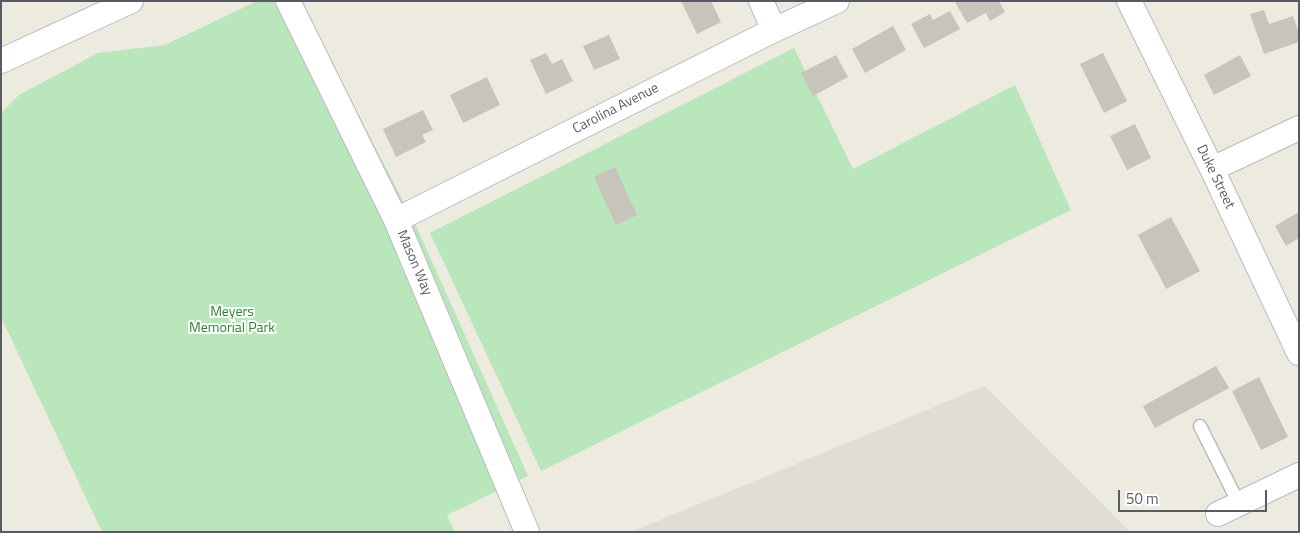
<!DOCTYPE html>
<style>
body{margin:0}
#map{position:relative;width:1300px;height:533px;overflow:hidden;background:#edeadf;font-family:"Titillium Web",sans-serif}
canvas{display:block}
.frame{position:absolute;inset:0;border:2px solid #585c62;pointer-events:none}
.scale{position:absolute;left:1118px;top:490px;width:149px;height:22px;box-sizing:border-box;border:2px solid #585c62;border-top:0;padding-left:6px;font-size:15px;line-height:18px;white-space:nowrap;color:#585c62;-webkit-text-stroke:4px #fff;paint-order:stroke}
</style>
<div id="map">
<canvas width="1300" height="533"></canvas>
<div class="frame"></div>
<div class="scale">50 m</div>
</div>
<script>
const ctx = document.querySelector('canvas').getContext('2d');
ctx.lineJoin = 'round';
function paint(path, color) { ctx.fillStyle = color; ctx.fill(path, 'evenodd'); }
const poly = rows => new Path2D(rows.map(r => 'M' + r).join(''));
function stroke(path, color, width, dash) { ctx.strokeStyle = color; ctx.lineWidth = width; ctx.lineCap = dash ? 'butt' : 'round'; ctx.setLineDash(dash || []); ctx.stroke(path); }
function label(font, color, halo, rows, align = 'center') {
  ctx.font = font + ' "Titillium Web",sans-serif'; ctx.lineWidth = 4; ctx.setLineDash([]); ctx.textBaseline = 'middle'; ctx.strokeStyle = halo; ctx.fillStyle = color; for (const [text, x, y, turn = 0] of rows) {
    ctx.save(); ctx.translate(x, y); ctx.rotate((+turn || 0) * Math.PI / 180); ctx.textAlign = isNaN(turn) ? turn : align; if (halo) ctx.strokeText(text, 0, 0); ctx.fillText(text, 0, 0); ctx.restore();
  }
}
const industrial = poly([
 [985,386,1130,532,631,532]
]);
const green = poly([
 [257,1,300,1,418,230,528,476,447,515,455,532,102,532,1,317,1,113,19,95,98,53,165,45],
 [794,48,853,169,1015,85,1071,210,541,471,430,233]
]);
const building = poly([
 [681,1,711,1,721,22,697,34],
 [957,1,999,1,1005,12,990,21,986,13,967,23,955,2],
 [1264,10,1269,24,1293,16,1299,33,1299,42,1264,54,1250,14],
 [950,11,960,29,924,48,911,24,930,14,933,20],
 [893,26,906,50,865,73,852,49],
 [609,35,620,59,594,70,583,46],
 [546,53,552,64,562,59,573,81,546,94,530,60],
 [1103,53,1127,101,1104,113,1080,64],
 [836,55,848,77,813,96,801,73],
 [1240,55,1251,76,1214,95,1204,75],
 [487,77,500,105,463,123,450,95],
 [423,110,433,130,422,135,426,142,396,157,383,129],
 [1135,124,1151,158,1127,170,1110,136],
 [615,167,637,215,616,225,594,177],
 [1299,212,1299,238,1286,246,1275,226],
 [1171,217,1200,271,1166,289,1138,235],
 [1216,366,1229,388,1155,428,1143,406],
 [1259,377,1288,437,1261,450,1232,391]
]);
const service = poly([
 [1200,426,1239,504]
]);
const minor = poly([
 [288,1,396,220,527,532],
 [761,1,774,30],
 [1129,1,1212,169,1299,353],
 [1,61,131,1],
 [1212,169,1299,128],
 [396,220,774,30,837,1],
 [1218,514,1299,475]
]);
const streetNames = [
 ["Carolina Avenue",616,109,-27],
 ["Duke Street",1215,177,64],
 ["Mason Way",414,263,67]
];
const parkNames = [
 ["Meyers",232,313],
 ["Memorial Park",232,329]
];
paint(industrial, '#e0ddd7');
paint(green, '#b9e7bb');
paint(building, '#c8c4bc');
stroke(service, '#b7bac0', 15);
stroke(minor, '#b7bac0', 26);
stroke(service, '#fff', 12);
stroke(minor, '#fff', 24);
label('14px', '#585c62', '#fff', streetNames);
label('14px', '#2e8435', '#fff', parkNames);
</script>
